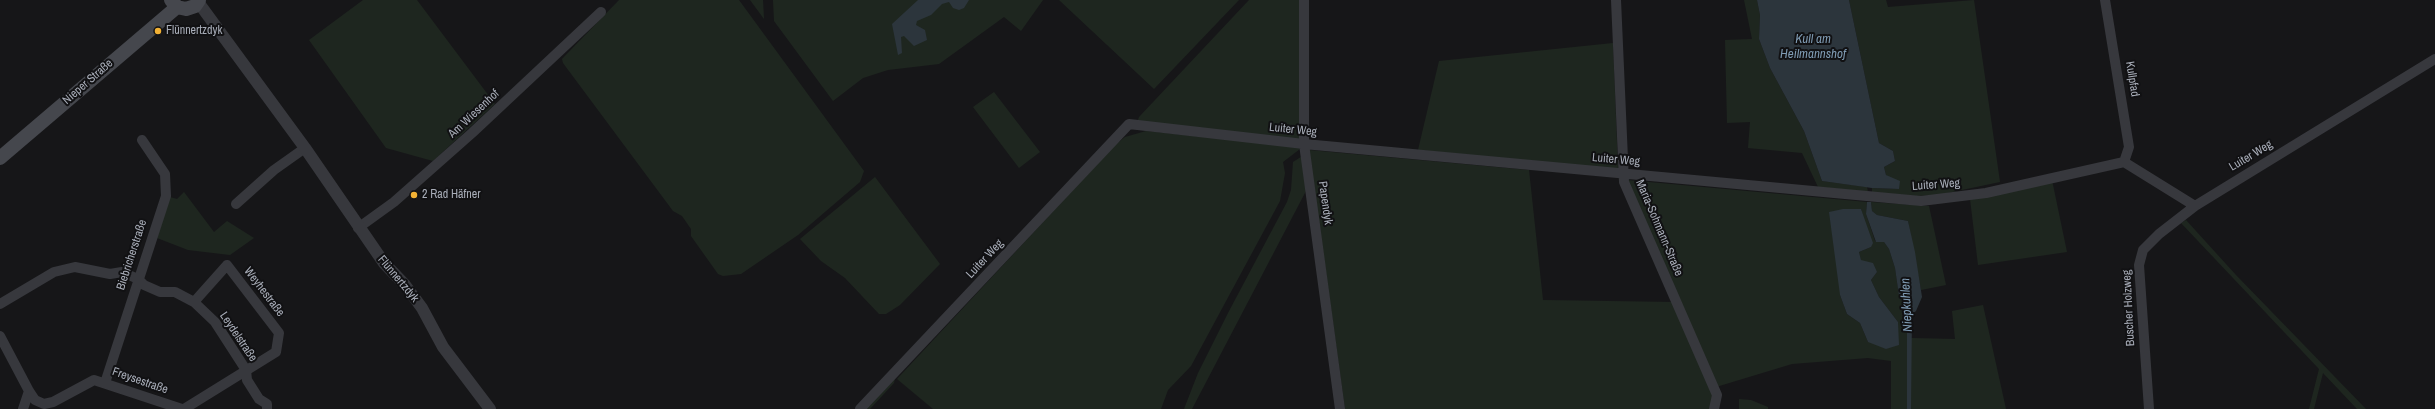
<!DOCTYPE html>
<meta charset="utf-8">
<style>
body{margin:0}
canvas{display:block;background:#161618}
</style>
<canvas width="2435" height="409"></canvas>
<script>
const ctx = document.querySelector('canvas').getContext('2d');
ctx.lineJoin = 'round';
function paint(path, color) { ctx.fillStyle = color; ctx.fill(path, 'evenodd'); }
const poly = rows => new Path2D(rows.map(r => 'M' + r).join(''));
function stroke(path, color, width, dash) { ctx.strokeStyle = color; ctx.lineWidth = width; ctx.lineCap = dash ? 'butt' : 'round'; ctx.setLineDash(dash || []); ctx.stroke(path); }
function label(font, color, halo, rows, align = 'center') {
  ctx.font = font + ' "Archivo Narrow",sans-serif'; ctx.lineWidth = 4; ctx.setLineDash([]); ctx.textBaseline = 'middle'; ctx.strokeStyle = halo; ctx.fillStyle = color; for (const [text, x, y, turn = 0] of rows) {
    ctx.save(); ctx.translate(x, y); ctx.rotate((+turn || 0) * Math.PI / 180); ctx.textAlign = isNaN(turn) ? turn : align; if (halo) ctx.strokeText(text, 0, 0); ctx.fillText(text, 0, 0); ctx.restore();
  }
}
const green = poly([
 [363,0,417,0,495,104,433,161,386,148,309,40],
 [619,0,739,0,864,171,860,182,798,235,741,274,723,276,718,274,691,236,691,229,682,216,673,211,563,63,562,59],
 [750,0,763,0,764,19],
 [773,0,1043,0,1021,31,1004,17,939,64,888,70,863,78,833,101,774,21],
 [1059,0,1239,0,1154,89],
 [1249,0,1301,0,1299,139,1142,124,1138,120,1139,117],
 [1744,0,1757,0,1760,15,1759,39,1770,68,1804,131,1822,181,1867,187,1868,192,1818,187,1802,153,1748,148,1750,122,1727,123,1725,40,1752,39],
 [1849,0,1886,0,1888,7,1974,0,2000,182,1938,195,1917,196,1872,192,1872,188,1899,189,1886,175,1884,167,1895,161,1893,151,1879,143],
 [1613,43,1618,169,1418,150,1439,61],
 [994,92,1040,152,1019,168,973,107],
 [1146,131,1300,147,1300,149,1283,162,1285,173,1280,201,1191,366,1168,390,1161,409,933,409,897,379,1114,146,1125,137],
 [1309,150,1529,170,1543,300,1674,302,1715,396,1712,409,1345,409],
 [1304,155,1307,189,1192,409,1184,409,1198,373,1228,313,1287,202,1291,190,1293,162],
 [875,177,940,264,900,305,886,314,879,314,845,278,821,261,800,239],
 [1627,180,1867,202,1866,214,1875,241,1884,242,1889,249,1895,268,1899,295,1907,308,1907,409,1891,409,1891,361,1868,358,1792,364,1716,387],
 [1861,209,1871,247,1859,252,1861,261,1877,272,1871,280,1879,297,1898,322,1868,342,1860,323,1847,314,1840,295],
 [2052,180,2067,252,1978,265,1970,199],
 [184,192,214,232,227,221,254,238,230,255,188,250,157,238,170,197,177,199],
 [1871,202,1929,206,1946,285,1921,290,1908,221,1877,215,1872,211],
 [2186,220,2236,275,2366,409,2357,409,2323,373,2314,409,2309,409,2319,369,2181,223],
 [1983,305,2006,409,1911,409,1911,338,1955,339,1952,311],
 [895,378,894,383,870,409,866,409],
 [1739,399,1751,400,1768,407,1768,409,1739,409]
]);
const water = poly([
 [918,0,969,0,964,8,959,10,953,8,949,2,942,4,931,15,917,21,916,25,925,30,927,40,914,46,904,36,901,37,902,53,898,55,892,24],
 [1757,0,1849,0,1879,143,1893,151,1895,161,1884,167,1886,175,1900,181,1899,189,1872,188,1822,181,1804,131,1770,68,1759,39,1760,15],
 [1867,202,1871,202,1872,211,1877,215,1908,221,1915,252,1922,297,1916,311,1912,314,1911,409,1907,409,1907,308,1899,296,1895,268,1889,249,1884,242,1876,242,1866,214],
 [1843,209,1861,209,1873,243,1871,247,1859,252,1861,260,1873,263,1877,272,1871,280,1879,297,1898,322,1899,345,1886,349,1868,342,1860,323,1847,314,1840,295,1829,212]
]);
const minor = poly([
 [1304,0,1304,144,1340,409],
 [1616,0,1624,182,1717,395,1714,409],
 [2105,0,2129,147,2124,162],
 [236,204,274,170,305,148],
 [358,228,394,202,472,133,601,12],
 [0,304,54,272,75,267,110,274,122,272,138,279,144,285,160,292,175,292,194,302,215,322,246,370,247,380,259,399,267,404,267,409],
 [0,336,29,391,35,400,44,404,53,402,94,380,182,409],
 [105,383,166,196,165,174,142,140],
 [23,409,29,391],
 [184,409,276,352,279,333,227,265,194,302],
 [860,409,1129,124,1304,144,1921,201,1986,193,2124,162,2195,206,2435,59],
 [2149,409,2139,265,2143,250,2159,234,2195,206]
]);
const tertiary = poly([
 [198,2,305,148,384,263,405,285,422,308,443,347,490,409]
]);
const secondary = poly([
 [171,0,177,7,186,9,195,6,199,0],
 [0,158,177,7]
]);
const markers = [
 [158,31,4,"#f2b134"],
 [414,195,4,"#f2b134"]
];
const poiNames = [
 ["Flünnertzdyk",166,31],
 ["2 Rad Häfner",422,195]
];
const streetNames = [
 ["Kullpfad",2132,79,81],
 ["Nieper Straße",88,82,-41],
 ["Am Wiesenhof",474,114,-43],
 ["Luiter Weg",1293,130,6],
 ["Luiter Weg",2251,156,-31],
 ["Luiter Weg",1616,160,5],
 ["Luiter Weg",1936,185,-4],
 ["Papendyk",1325,203,82],
 ["Maria-Sohmann-Straße",1659,228,67],
 ["Biebricherstraße",132,255,-72],
 ["Luiter Weg",985,259,-47],
 ["Flünnertzdyk",398,279,50],
 ["Weyhestraße",264,292,53],
 ["Buscher Holzweg",2129,308,-93],
 ["Leydelstraße",238,337,56],
 ["Freysestraße",140,381,19]
];
const waterNames = [
 ["Kull am",1813,40],
 ["Heilmannshof",1813,55],
 ["Niepkuhlen",1907,305,-93]
];
paint(green, '#1e261f');
paint(water, '#2c353c');
stroke(minor, '#37383d', 10);
stroke(tertiary, '#37383d', 12);
stroke(secondary, '#45474d', 14);
for (const [x, y, r, color] of markers) { const dot = new Path2D(); dot.arc(x, y, r, 0, 2 * Math.PI); ctx.fillStyle = color; ctx.fill(dot); stroke(dot, '#111113', 1.5); }
label('12px', '#a8adb8', '#111113', poiNames, 'left');
label('12px', '#a8adb8', '#111113', streetNames);
label('italic 13px', '#7f9bb3', '#111113', waterNames);
</script>
